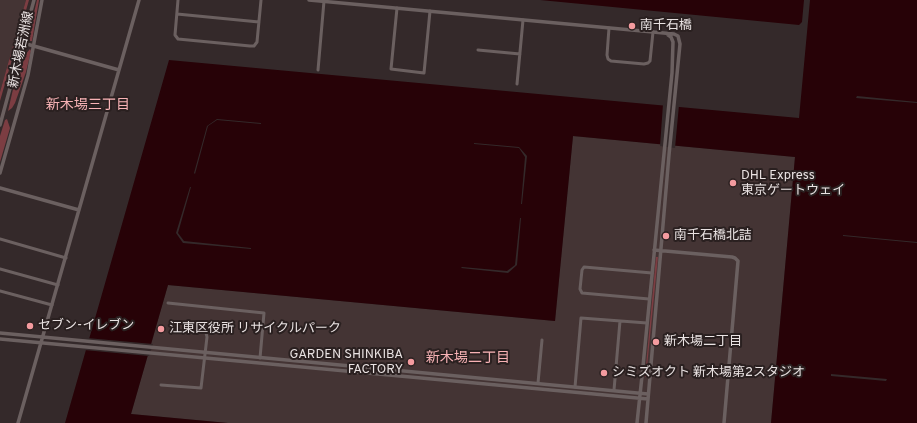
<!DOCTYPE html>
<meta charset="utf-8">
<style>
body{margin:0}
canvas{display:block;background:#34292a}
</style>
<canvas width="917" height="423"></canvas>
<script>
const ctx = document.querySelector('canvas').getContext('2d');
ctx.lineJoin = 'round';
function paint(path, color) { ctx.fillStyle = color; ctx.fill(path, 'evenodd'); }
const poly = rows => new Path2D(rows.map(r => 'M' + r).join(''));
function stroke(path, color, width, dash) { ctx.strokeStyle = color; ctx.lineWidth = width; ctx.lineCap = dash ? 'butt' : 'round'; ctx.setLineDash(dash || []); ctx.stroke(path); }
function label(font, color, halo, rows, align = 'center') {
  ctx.font = font + ' Overpass,"Noto Sans JP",sans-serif'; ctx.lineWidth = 4; ctx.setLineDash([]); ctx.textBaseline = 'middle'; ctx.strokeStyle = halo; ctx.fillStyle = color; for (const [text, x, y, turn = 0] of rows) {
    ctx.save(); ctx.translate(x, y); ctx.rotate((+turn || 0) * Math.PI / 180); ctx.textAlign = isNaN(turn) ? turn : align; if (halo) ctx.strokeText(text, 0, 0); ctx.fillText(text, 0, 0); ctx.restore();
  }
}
const built = poly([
 [0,0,26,0,0,92],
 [573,136,795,157,771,423,228,423,131,414,168,285,555,321]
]);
const green = poly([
 [26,0,29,0,0,101,0,92],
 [37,0,39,0,32,41,30,41,29,34],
 [30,49,31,51,26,72,15,103,12,108,8,111,14,85,22,67,25,55],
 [7,119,10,128,0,162,0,136,5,120],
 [656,257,658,257,646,377,645,377]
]);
const water = poly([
 [540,0,804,0,802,22,799,25],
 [810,0,917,0,917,423,771,423,795,157,573,136,555,321,168,285,131,414,228,423,65,423,169,60,799,118]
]);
const pier = poly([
 [857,96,917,102,917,103,856,98],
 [663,104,679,105,675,148,660,146],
 [217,119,261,123,261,124,217,120,208,126,195,174,194,173,207,126],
 [474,143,519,147,527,156,522,204,521,204,525,157,519,148,474,144],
 [190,187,191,187,178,233,184,241,251,248,251,249,183,243,176,233],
 [520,218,521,218,517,265,508,273,461,268,462,267,507,271,515,265],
 [843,235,917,242,917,243,843,236],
 [87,338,153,344,149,356,84,350],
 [831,374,887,379,886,381,831,376]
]);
const minor = poly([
 [178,0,175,35,178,39,250,46,254,46,257,42,261,0],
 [397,8,391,69,424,73,430,11],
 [177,14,259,22],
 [609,28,607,55,608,59,611,61,644,64,648,63,650,61,653,32],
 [478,50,520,54],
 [318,70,324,1],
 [517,84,523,20],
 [0,239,66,258],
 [0,269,58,285],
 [0,291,52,305],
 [649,299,582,293,580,289,582,270,584,267,652,273],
 [168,303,264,313,260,358],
 [538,383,542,340],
 [161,385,201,388,207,337,206,333,203,330],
 [575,387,581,318,647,323],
 [614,390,620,321]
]);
const tertiary = poly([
 [309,0,653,32,674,34,678,36,680,44,669,155,646,423],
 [23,43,119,70],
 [0,125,34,0],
 [0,173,28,75,42,0],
 [0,188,79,210],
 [654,250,732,257,735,258,738,261,724,423],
 [0,333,648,394],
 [0,339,648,399],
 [18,423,139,0],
 [637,423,642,376,672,73,673,42,671,37,668,35]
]);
const markers = [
 [632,26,4,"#f49b9f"],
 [733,183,4,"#f49b9f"],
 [666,236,4,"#f49b9f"],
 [30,326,4,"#f49b9f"],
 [161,329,4,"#f49b9f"],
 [656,342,4,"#f49b9f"],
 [411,362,4,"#f49b9f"],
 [604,373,4,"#f49b9f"]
];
const poiNames = [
 ["南千石橋",640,26],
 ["DHL Express",741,176],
 ["東京ゲートウェイ",741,191],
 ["南千石橋北詰",674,236],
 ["セブン-イレブン",38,326],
 ["江東区役所 リサイクルパーク",169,329],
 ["新木場二丁目",664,342],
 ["GARDEN SHINKIBA",403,355,"right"],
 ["FACTORY",403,370,"right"],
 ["シミズオクト 新木場第2スタジオ",612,373]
];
const streetNames = [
 ["新木場若洲線",22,50,-78]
];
const neighbourhoodNames = [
 ["新木場三丁目",88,106],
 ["新木場二丁目",468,359]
];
paint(built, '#443434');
paint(green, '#7c3d42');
paint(water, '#270207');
paint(pier, '#34292a');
stroke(minor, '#6b6060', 3);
stroke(tertiary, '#6b6060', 3.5);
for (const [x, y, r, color] of markers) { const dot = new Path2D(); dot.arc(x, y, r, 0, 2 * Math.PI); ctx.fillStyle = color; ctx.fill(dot); stroke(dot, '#2a2020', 1.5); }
label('13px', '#e9e2e2', '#2a2020', poiNames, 'left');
label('13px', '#e9e2e2', '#2a2020', streetNames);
label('14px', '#f7b2b5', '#2a2020', neighbourhoodNames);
</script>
